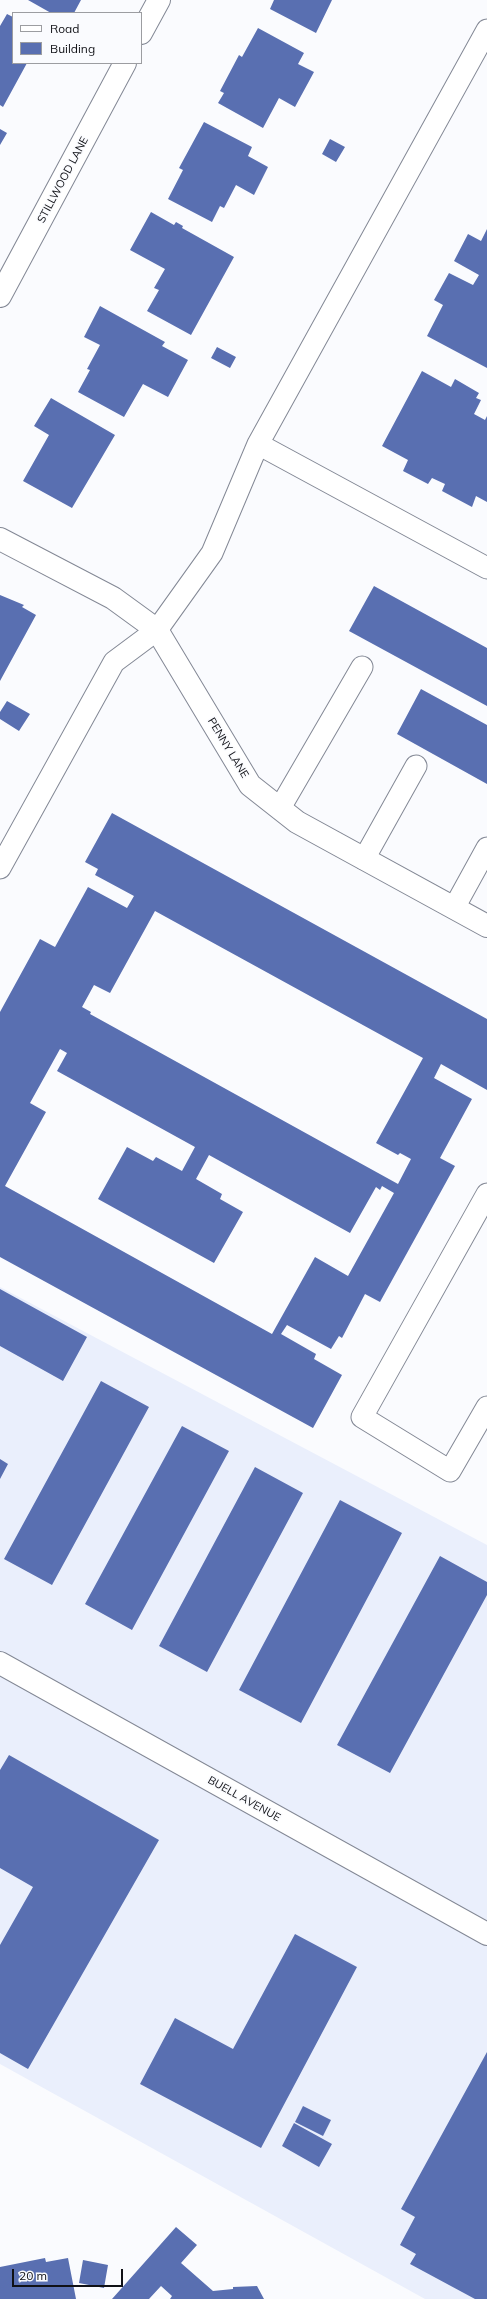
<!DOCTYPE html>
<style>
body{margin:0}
#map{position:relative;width:487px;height:2299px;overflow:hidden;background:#fafbfe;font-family:Mulish,sans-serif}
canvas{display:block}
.legend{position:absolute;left:12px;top:12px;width:130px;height:52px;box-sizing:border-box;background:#fafbfe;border:1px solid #9c9da1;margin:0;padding:5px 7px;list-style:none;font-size:12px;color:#101116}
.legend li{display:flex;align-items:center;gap:8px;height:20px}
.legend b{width:20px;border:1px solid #9c9da1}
.scale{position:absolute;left:12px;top:2269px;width:111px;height:18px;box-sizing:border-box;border:2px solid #101116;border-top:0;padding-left:5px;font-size:12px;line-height:14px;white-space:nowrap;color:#101116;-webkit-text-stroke:3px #fafbfe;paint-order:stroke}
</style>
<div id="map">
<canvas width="487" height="2299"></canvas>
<ul class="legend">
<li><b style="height:5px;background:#fff"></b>Road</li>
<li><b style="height:11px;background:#596fb1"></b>Building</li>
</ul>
<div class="scale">20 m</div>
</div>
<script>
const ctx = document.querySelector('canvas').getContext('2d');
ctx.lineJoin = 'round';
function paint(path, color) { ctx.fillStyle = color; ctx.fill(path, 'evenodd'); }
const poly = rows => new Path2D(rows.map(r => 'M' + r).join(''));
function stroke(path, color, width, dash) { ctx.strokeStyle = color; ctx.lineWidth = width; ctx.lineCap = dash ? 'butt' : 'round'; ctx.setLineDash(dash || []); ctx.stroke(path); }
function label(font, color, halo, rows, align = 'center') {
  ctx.font = font + ' Mulish,sans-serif'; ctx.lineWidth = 3; ctx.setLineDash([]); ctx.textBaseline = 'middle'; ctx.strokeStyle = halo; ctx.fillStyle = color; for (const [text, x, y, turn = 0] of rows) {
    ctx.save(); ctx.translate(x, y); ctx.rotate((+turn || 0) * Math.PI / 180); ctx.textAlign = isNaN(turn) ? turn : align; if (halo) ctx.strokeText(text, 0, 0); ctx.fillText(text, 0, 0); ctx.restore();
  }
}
const built = poly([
 [0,1287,487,1545,487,2299,425,2299,0,2064]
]);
const building = poly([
 [28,0,81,0,74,13,51,13],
 [274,0,332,0,316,33,270,9],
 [7,14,13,17,13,63,27,63,3,107,0,105,0,26],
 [258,28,304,53,298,64,314,72,295,107,279,98,263,128,218,103,224,93,220,91,239,55,242,57],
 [204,122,252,147,248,156,268,167,254,195,236,185,224,208,220,206,212,222,168,199,183,170,179,168],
 [0,129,7,133,0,145],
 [330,139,345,147,336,162,322,154],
 [151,212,174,225,176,222,183,226,182,228,234,257,191,335,147,311,159,290,154,288,165,269,130,250],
 [487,229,487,368,427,336,443,305,434,300,449,273,473,285,479,275,454,261,468,234,481,241],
 [100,306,165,342,162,346,188,360,168,397,143,384,124,417,78,392,90,370,87,369,100,345,84,337],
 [217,347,236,357,230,368,211,358],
 [422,371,451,387,455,379,479,393,476,398,481,400,474,414,485,420,487,416,487,502,476,496,472,507,442,491,445,484,432,478,428,484,403,471,408,460,382,446],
 [51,398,115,435,72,508,23,481,49,435,34,426],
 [374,586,487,648,487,706,349,631],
 [0,595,24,605,22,607,36,615,0,681],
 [421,689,487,725,487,784,397,734],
 [7,701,30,714,19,731,0,719,0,712],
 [112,813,487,1019,487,1090,441,1064,434,1078,472,1099,440,1158,455,1166,380,1302,365,1294,342,1338,339,1336,331,1349,287,1325,281,1334,316,1354,314,1359,342,1375,313,1428,0,1257,0,1012,40,939,55,947,88,887,127,908,134,896,95,875,98,869,85,862],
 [155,911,423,1058,376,1143,398,1155,400,1153,411,1159,398,1184,90,1014,91,1012,82,1007,94,985,110,993],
 [60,1049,67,1053,57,1071,195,1147,182,1171,156,1157,153,1161,127,1147,98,1199,214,1263,243,1212,220,1199,222,1194,196,1179,209,1155,350,1233,376,1187,380,1190,382,1186,394,1193,348,1276,315,1257,272,1334,5,1186,46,1112,30,1103],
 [0,1289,87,1337,63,1381,0,1346],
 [101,1381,149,1407,52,1585,4,1559],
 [182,1426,229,1451,132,1630,85,1604],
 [0,1459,8,1464,0,1479],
 [255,1467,303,1493,207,1672,159,1646],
 [340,1500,402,1533,301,1723,239,1690],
 [440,1556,487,1582,487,1595,390,1773,337,1745],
 [9,1755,159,1840,28,2069,0,2053,0,1945,33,1887,0,1868,0,1770],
 [295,1934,357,1967,261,2148,140,2084,175,2018,233,2049],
 [487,2052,487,2299,475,2299,410,2264,416,2254,400,2245,415,2217,401,2209],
 [303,2106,331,2120,323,2136,295,2122],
 [294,2123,332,2144,319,2167,282,2146],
 [176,2227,197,2245,181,2263,213,2291,233,2289,233,2287,257,2286,264,2299,170,2299,172,2296,161,2286,149,2299,112,2299],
 [45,2258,46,2262,68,2258,76,2299,0,2299,0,2267],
 [83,2260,108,2265,104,2288,79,2283]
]);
const service = poly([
 [258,444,487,568],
 [280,808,362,667],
 [364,859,416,766],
 [0,868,114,662,157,630,212,553,258,444,487,30],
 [454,908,487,848],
 [487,1194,362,1417,450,1471,487,1407]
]);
const minor = poly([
 [141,33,159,0],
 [0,296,125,63],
 [0,539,113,598,157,630,250,785,297,822,487,926],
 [0,1663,487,1934]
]);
const streetNames = [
 ["STILLWOOD LANE",63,180,-62],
 ["PENNY LANE",228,748,59],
 ["BUELL AVENUE",244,1799,29]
];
paint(built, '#eaeffc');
paint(building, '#596fb1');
stroke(service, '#838895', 23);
stroke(minor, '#838895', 24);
stroke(service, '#fff', 21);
stroke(minor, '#fff', 22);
label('11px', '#101116', '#fafbfe', streetNames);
</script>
